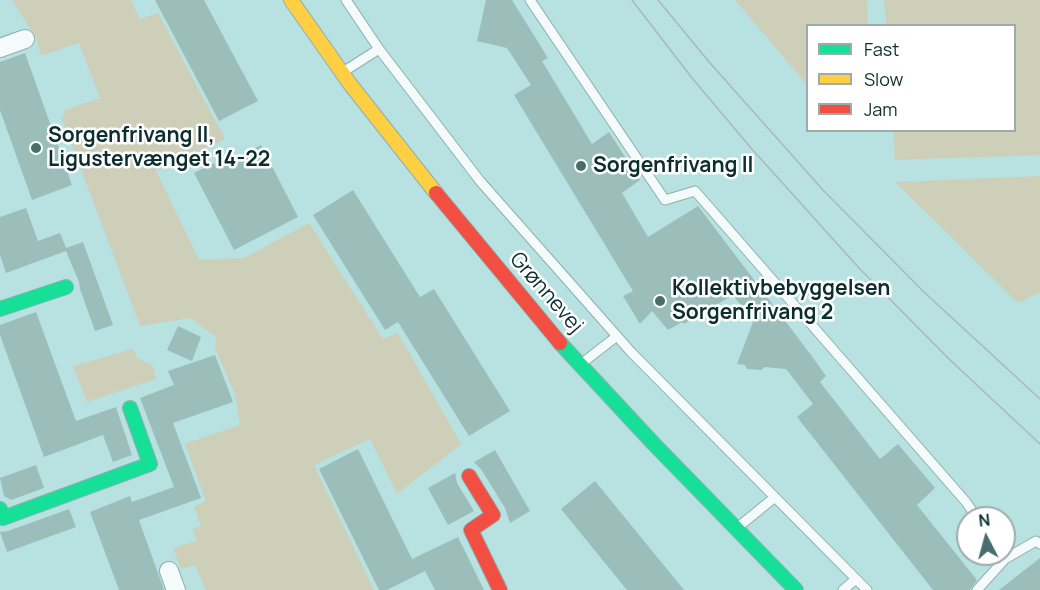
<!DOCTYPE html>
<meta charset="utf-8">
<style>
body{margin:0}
#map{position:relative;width:1040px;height:590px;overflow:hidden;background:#b7e2e1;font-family:Manrope,sans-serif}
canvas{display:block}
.legend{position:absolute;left:806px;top:24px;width:210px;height:108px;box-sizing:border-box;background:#fff;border:2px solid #9eabab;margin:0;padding:8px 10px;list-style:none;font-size:18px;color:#0c2e2e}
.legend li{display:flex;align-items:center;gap:12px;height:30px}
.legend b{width:30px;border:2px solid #9eabab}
.north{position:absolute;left:956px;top:506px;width:60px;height:60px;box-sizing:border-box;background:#fff;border:2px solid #9eabab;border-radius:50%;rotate:354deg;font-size:16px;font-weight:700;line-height:24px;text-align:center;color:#0c2e2e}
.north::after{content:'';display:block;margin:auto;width:21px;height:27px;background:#486d6d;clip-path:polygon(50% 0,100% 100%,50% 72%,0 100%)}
</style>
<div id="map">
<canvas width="1040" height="590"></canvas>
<ul class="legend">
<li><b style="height:8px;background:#16e098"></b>Fast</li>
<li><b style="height:8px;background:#ffcf43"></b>Slow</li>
<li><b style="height:8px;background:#f24e42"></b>Jam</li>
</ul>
<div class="north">N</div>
</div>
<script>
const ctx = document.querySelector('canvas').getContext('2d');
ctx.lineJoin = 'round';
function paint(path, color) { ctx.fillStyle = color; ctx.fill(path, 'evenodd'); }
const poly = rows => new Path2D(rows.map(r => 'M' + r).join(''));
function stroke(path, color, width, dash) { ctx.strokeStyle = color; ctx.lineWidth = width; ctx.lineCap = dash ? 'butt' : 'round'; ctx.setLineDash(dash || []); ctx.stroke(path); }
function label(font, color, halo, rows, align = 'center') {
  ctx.font = font + ' Manrope,sans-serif'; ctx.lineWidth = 5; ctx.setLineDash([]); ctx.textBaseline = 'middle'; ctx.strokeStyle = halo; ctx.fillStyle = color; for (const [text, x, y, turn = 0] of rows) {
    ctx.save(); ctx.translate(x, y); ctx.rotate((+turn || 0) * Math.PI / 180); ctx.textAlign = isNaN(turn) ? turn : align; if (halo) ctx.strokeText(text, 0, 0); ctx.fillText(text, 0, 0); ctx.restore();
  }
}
const green = poly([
 [12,0,131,0,140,19,158,13,225,139,156,171,199,260,244,258,309,223,383,339,398,333,461,444,397,494,370,439,314,465,374,590,206,590,195,565,181,569,173,548,197,541,192,529,201,526,194,507,206,501,185,444,240,425,235,394,215,348,216,337,190,318,140,326,62,119,65,110,100,98,79,43,41,56,36,38],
 [735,0,867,0,868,25,808,26,807,85],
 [884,0,1040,0,1040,155,895,160,893,131,1014,130,1014,26,886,25],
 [1040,176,1040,292,1018,303,895,182],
 [133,349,137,358,152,365,156,379,87,402,73,366]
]);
const building = poly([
 [155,0,204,0,258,101,219,121],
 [486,0,512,0,548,58,542,61,592,144,609,132,640,180,622,193,648,237,698,206,811,355,826,376,820,382,880,459,898,444,935,488,917,505,977,580,970,590,933,590,797,417,813,404,786,369,764,367,762,370,747,369,745,365,737,364,753,322,733,295,684,324,682,322,668,330,652,311,640,324,623,296,633,291,514,95,531,85,507,48,477,41],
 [25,53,72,185,32,200,0,110,0,62],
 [261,145,298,217,234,250,194,173,214,163,216,168],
 [353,190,420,297,434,289,510,411,469,436,398,322,385,330,313,215],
 [26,208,38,241,60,233,66,248,83,242,113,325,95,331,80,289,79,282,66,251,6,273,0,255,0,217],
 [36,312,76,421,116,407,132,455,113,462,103,435,44,457,0,335,0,325],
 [178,326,201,337,192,361,167,350],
 [215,355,233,402,173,423,201,498,139,520,164,590,119,590,90,512,130,496,132,502,174,487,140,398,174,385,168,371],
 [358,449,412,559,458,537,484,590,435,590,425,571,387,590,379,590,319,469],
 [495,450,530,511,510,523,505,508,481,469,474,462],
 [36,465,44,488,11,500,4,496,0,478],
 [455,473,457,483,474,511,448,525,428,488],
 [595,481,684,590,627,590,561,509],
 [69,509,76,527,7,552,0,532,8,531],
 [1040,558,1040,590,999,590]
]);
const lane = poly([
 [346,0,379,49,480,181,608,326,631,352,867,590],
 [530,0,665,200,695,191,966,502,977,518],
 [343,72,379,49],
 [581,364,617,336],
 [737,528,775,497],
 [843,590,856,579],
 [977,590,1005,559,1036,541,1040,544]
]);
const street = poly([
 [0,48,25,39],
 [169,571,176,590]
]);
const fast = poly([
 [0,309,66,287],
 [560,343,652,442,796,590],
 [0,509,3,518,150,464,130,408]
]);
const slow = poly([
 [291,0,350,84,436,193]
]);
const jam = poly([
 [436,193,560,343],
 [469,476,493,515,471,530,500,590]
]);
const tram = poly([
 [632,0,692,78,751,148,859,268,949,359,1040,444],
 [658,0,710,63,823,190,924,292,1040,399]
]);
const markers = [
 [36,148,6,"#486d6d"],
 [581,166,6,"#486d6d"],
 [660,301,6,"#486d6d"]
];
const poiNames = [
 ["Sorgenfrivang II,",48,136],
 ["Ligustervænget 14-22",48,160],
 ["Sorgenfrivang II",593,166],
 ["Kollektivbebyggelsen",672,289],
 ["Sorgenfrivang 2",672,313]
];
const streetNames = [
 ["Grønnevej",546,293,49]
];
paint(green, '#cdcfb8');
paint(building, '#9cbeba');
stroke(lane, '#8dafaf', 11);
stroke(street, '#8dafaf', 20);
stroke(fast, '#8dafaf', 16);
stroke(slow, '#8dafaf', 16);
stroke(jam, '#8dafaf', 16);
stroke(lane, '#f4fbfa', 9);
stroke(street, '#f4fbfa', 18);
stroke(fast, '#16e098', 14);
stroke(slow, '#ffcf43', 14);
stroke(jam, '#f24e42', 14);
stroke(tram, '#acb8b6', 1.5);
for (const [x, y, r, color] of markers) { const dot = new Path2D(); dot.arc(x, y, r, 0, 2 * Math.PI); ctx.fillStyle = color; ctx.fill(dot); stroke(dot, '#fff', 2); }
label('bold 21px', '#0c2e2e', '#fff', poiNames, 'left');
label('21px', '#0c2e2e', '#fff', streetNames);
</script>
